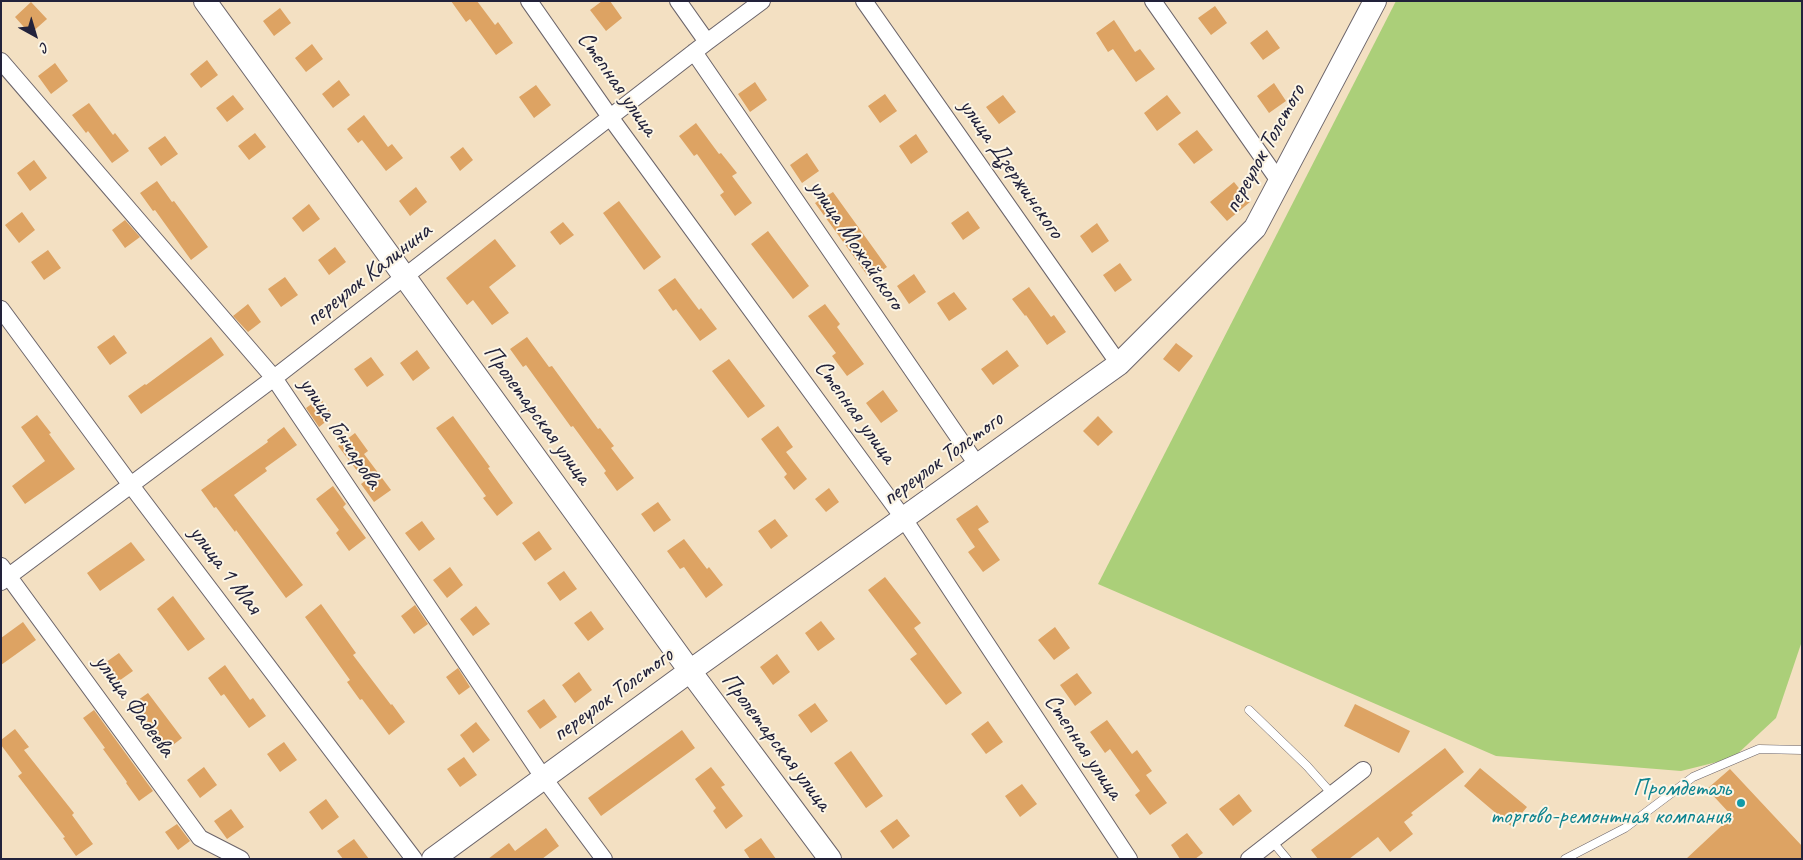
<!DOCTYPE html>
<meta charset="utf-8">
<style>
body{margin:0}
#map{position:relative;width:1803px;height:860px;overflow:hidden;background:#f3e0c2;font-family:Caveat,sans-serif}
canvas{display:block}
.frame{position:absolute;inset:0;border:2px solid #22223b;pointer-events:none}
.north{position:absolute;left:10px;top:10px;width:50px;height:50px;-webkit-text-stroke:4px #fcf5e5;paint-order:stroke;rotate:141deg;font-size:14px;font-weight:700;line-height:20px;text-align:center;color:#22223b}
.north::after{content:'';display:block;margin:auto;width:18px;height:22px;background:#22223b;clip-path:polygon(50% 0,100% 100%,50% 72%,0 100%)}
</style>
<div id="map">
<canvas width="1803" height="860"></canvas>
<div class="frame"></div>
<div class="north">С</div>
</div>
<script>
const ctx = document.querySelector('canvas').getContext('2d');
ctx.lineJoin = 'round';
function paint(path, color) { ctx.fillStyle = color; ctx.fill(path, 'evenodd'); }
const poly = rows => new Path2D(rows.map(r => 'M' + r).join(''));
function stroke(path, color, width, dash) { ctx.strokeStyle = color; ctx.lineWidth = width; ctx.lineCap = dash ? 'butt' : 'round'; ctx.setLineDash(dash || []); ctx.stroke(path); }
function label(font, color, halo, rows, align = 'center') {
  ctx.font = font + ' Caveat,sans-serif'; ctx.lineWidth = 4; ctx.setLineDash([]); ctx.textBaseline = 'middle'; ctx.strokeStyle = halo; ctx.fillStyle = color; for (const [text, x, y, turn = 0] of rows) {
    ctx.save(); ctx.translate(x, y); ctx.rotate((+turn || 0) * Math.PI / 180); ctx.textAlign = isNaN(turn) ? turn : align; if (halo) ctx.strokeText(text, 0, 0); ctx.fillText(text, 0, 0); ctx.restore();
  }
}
const green = poly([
 [1396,1,1802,1,1802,641,1776,718,1733,758,1681,771,1496,756,1098,584]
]);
const building = poly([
 [451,1,477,1,495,25,498,22,513,43,496,55,470,19,466,22],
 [602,1,610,1,622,18,606,31,590,10],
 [31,2,47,19,30,34,15,17],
 [1215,6,1227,23,1211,35,1198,18],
 [280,8,291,23,274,36,263,21],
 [1114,20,1135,52,1140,49,1155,69,1136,82,1113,49,1108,52,1096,33],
 [1267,30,1280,48,1263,60,1250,43],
 [312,44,323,59,306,72,295,58],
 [207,60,218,75,201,88,190,74],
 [55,63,68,81,51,94,38,76],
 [339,80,350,95,333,108,322,94],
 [755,82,767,100,750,112,738,94],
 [1274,83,1286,101,1269,113,1257,96],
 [536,85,551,105,534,118,519,97],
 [885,94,897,111,880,123,868,106],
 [233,95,244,109,227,122,216,108],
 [1003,95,1016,112,999,124,986,107],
 [1167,95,1181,113,1157,131,1144,113],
 [89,103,113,135,115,133,129,151,112,163,88,131,86,133,72,115],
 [364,115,388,147,392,144,403,158,386,171,362,140,358,143,347,129],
 [696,123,719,154,721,153,737,173,732,176,752,203,735,216,720,195,724,192,697,154,694,156,679,136],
 [1197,130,1213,150,1194,164,1178,144],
 [255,133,266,147,249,160,238,146],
 [916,134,928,152,911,164,899,146],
 [165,136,178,154,161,166,148,148],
 [463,147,473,160,460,171,450,157],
 [807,153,819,171,802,183,790,165],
 [34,160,47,178,30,191,17,173],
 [157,181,172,202,174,201,208,247,191,260,155,210,153,211,140,193],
 [1234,182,1250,202,1227,221,1210,202],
 [416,187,427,202,410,216,399,201],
 [833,192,887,267,870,279,815,203],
 [619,201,661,257,644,270,603,213],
 [309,204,320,219,303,232,292,218],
 [968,211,980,228,963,240,951,223],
 [22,212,35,230,19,243,5,225],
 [125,220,140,237,125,248,112,230],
 [563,222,574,235,560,245,550,232],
 [1097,223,1109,241,1092,253,1080,236],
 [768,231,809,286,793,299,751,244],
 [495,239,516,266,489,287,509,313,492,325,473,300,467,305,446,278],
 [335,247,346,262,329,275,318,260],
 [48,250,61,268,44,280,31,262],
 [1120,263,1132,280,1115,292,1103,275],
 [914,274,926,292,909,304,897,286],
 [285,277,298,295,281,307,268,289],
 [675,278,699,310,701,308,717,329,700,341,676,309,673,311,658,290],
 [1029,287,1051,317,1054,315,1066,332,1047,345,1026,315,1025,316,1012,299],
 [954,292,967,309,949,321,937,303],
 [248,304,261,322,248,332,233,316],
 [825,304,840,324,837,327,864,364,847,376,832,356,836,353,808,316],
 [114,335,127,353,110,365,97,347],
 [211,337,224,355,141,414,128,396,145,384,146,385],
 [527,337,549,367,552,366,598,429,600,428,614,446,611,448,634,478,617,491,604,473,606,471,573,426,571,427,526,365,523,367,510,349],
 [1176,343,1193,356,1179,372,1163,359],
 [417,350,430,368,413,381,400,363],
 [1007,350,1019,366,993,385,981,369],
 [371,357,384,375,367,387,354,369],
 [729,359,765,406,748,418,712,371],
 [883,390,898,411,881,423,866,403],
 [320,398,333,416,319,427,306,408],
 [37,415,51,433,49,434,75,469,25,504,12,486,45,461,21,427],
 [453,416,490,467,488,468,513,503,497,516,483,498,486,496,436,428],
 [1098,416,1113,432,1098,446,1083,431],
 [778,426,793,447,786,452,807,479,794,490,784,477,787,474,761,439],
 [284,427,297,445,265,468,267,471,234,495,303,585,286,598,236,530,235,532,216,507,214,508,201,490,268,442,267,440],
 [355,433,368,451,364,454,391,490,374,502,361,484,365,481,338,446],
 [333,486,346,504,343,507,366,538,349,551,336,533,339,530,316,499],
 [829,488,839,502,826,512,815,499],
 [658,502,671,520,654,532,641,514],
 [977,505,989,522,978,529,1000,560,983,572,968,552,975,547,956,519],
 [775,519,788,536,771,549,758,531],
 [422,521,435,539,419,551,405,533],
 [539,531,552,549,535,561,522,543],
 [684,539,707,569,709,567,723,585,706,598,684,567,680,569,667,551],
 [131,542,145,560,100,591,87,573],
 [450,567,463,585,447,598,433,580],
 [564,571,577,589,560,601,547,583],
 [885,577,921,623,914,628,962,693,946,705,910,659,917,654,868,590],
 [173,596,205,639,188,651,157,609],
 [321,604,356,653,353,655,391,705,392,704,405,722,389,735,362,699,360,700,347,682,350,680,305,617],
 [415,605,428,624,414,634,401,616],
 [476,606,490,624,473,636,460,619],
 [591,611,604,629,588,641,574,623],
 [821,621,835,639,818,651,805,633],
 [23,622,36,640,1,665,1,638],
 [1055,627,1070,648,1054,660,1038,640],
 [119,653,133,671,116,683,102,665],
 [777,654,790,672,773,685,760,667],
 [225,665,250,700,253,698,266,716,249,728,224,694,221,696,208,678],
 [458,668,470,687,459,695,446,677],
 [579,672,592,690,575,703,562,685],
 [1077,673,1092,693,1075,706,1060,685],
 [148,693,182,738,165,751,131,705],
 [544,699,557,717,540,729,527,711],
 [815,703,828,721,811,733,798,715],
 [1355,704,1410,731,1399,753,1344,726],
 [94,710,153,791,139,801,126,783,127,782,103,749,105,748,83,718],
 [1107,720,1132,754,1137,750,1152,771,1146,775,1167,803,1150,815,1135,795,1140,791,1110,749,1105,753,1090,732],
 [988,721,1003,742,986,754,971,734],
 [476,722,490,740,473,753,460,735],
 [15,729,29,747,24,750,74,813,72,815,93,844,76,856,63,838,65,837,18,776,22,773,1,745,1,740],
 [682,730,695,748,601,816,588,798],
 [284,742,297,760,280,772,267,754],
 [1445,748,1464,772,1411,813,1413,815,1404,822,1413,834,1390,852,1378,837,1349,859,1318,859,1311,850],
 [851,751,883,796,866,808,834,763],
 [464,757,477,775,460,787,447,769],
 [204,767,217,785,200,798,187,780],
 [711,767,725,785,721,787,743,816,726,829,713,811,716,808,695,779],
 [1480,768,1527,807,1511,826,1464,786],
 [1730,769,1802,846,1802,859,1686,859,1732,816,1707,789],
 [1022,784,1037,804,1020,817,1005,796],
 [1239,794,1252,811,1233,826,1219,809],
 [326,799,339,817,322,830,309,812],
 [231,809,244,827,227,839,214,821],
 [897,819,910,836,893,849,880,831],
 [177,824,190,841,178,850,165,832],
 [546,828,559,846,542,859,488,859,509,843,515,851],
 [1187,833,1203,853,1195,859,1180,859,1171,845],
 [761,838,776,859,750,859,744,850],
 [354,839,369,859,343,859,337,851]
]);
const lane = poly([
 [1249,710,1307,766,1332,794],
 [1272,841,1287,859],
 [1565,859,1625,828,1693,777,1759,749,1802,750]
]);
const street = poly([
 [529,1,610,117,904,519,1129,859],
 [678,1,707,42],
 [864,1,1119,364],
 [1153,1,1279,181],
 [694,52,978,466],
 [1,61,274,378,543,777,604,859],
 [1,309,130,484,414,859],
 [1,566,200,838,241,859],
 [1,582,274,378,707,42,762,1],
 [1249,859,1363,770]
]);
const secondary = poly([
 [205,1,690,671,830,859],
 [433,859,690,671,1119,364,1255,228,1375,1]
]);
const markers = [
 [1741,803,5,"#0f9aa8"]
];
const streetNames = [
 ["Степная улица",617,84,55],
 ["переулок Толстого",1265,149,-61],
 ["улица Дзержинского",1011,169,55],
 ["улица Можайского",856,245,56],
 ["переулок Калинина",369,275,-38],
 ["Степная улица",855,412,54],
 ["Пролетарская улица",537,415,54],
 ["улица Гончарова",340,433,56],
 ["переулок Толстого",943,459,-36],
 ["улица 1 Мая",225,570,53],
 ["переулок Толстого",613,695,-36],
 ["улица Фадеева",134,706,54],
 ["Пролетарская улица",776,742,53],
 ["Степная улица",1083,747,56]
];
const cultureNames = [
 ["Промдеталь",1731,789],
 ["торгово-ремонтная компания",1731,817]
];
paint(green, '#abcf79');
paint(building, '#dda363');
stroke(lane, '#6b646a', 9);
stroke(street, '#6b646a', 18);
stroke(secondary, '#6b646a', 24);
stroke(lane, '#fff', 8);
stroke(street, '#fff', 16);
stroke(secondary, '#fff', 22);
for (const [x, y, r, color] of markers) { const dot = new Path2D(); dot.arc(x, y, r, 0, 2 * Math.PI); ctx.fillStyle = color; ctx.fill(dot); stroke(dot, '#fcf5e5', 2); }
label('24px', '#22223b', '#fcf5e5', streetNames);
label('24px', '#0d838f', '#fcf5e5', cultureNames, 'right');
</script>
